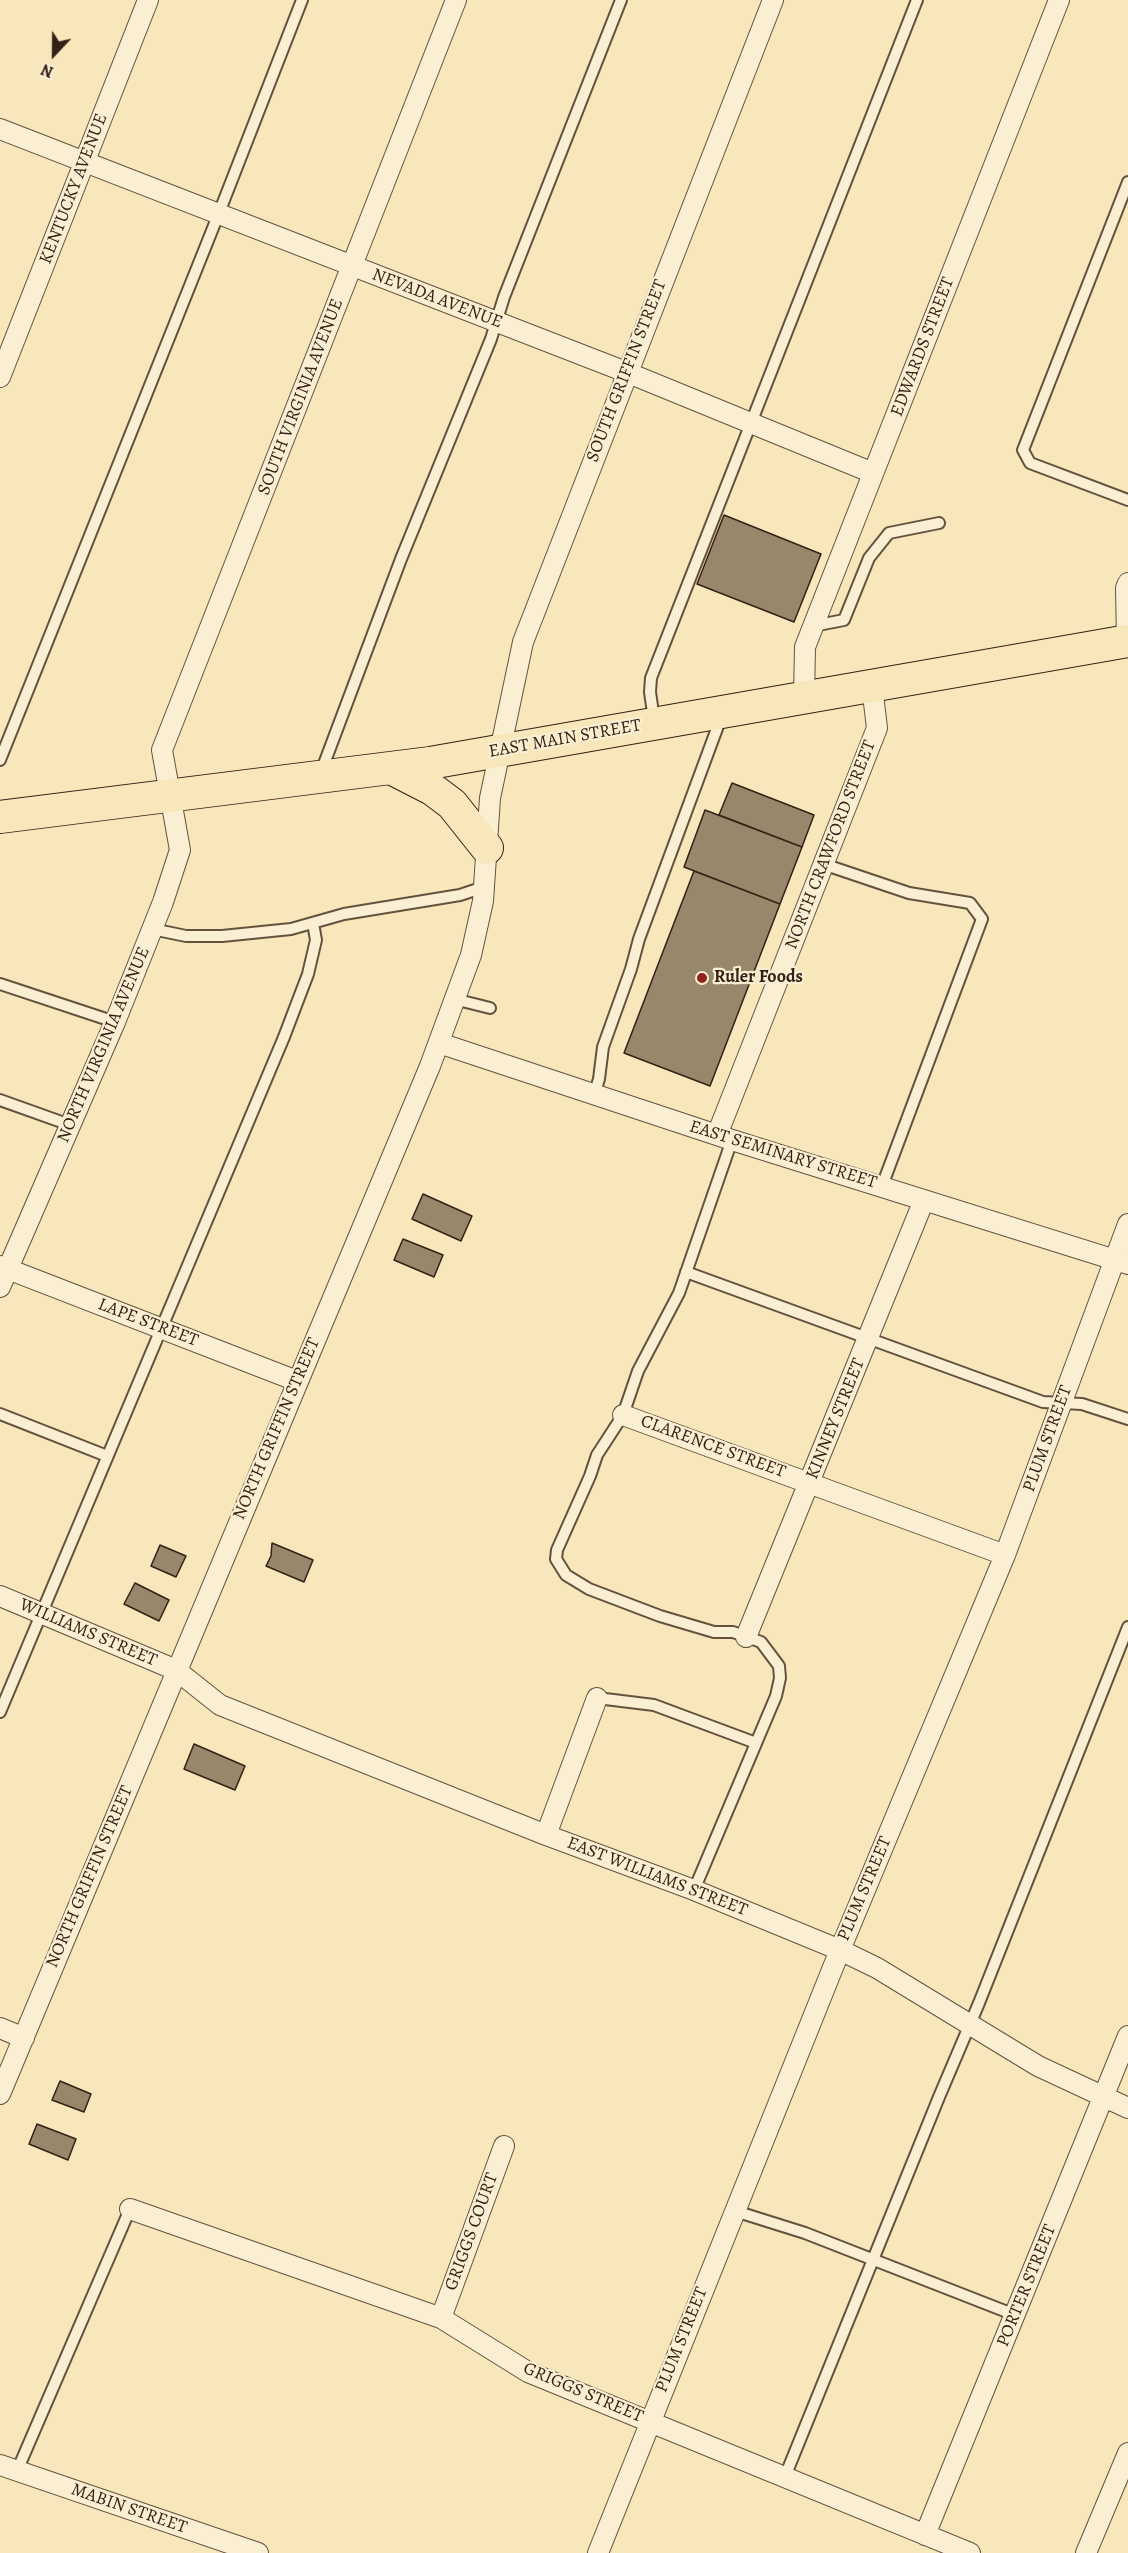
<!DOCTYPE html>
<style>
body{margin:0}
#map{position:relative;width:1128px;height:2553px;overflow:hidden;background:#f7e7bb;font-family:Alegreya,serif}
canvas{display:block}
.north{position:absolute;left:24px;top:24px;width:60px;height:60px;-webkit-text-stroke:4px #faefd3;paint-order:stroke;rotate:202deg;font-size:16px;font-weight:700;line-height:24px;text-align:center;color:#342015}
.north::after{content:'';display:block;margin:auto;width:21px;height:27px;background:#342015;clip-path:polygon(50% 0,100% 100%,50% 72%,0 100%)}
</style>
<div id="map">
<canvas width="1128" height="2553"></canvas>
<div class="north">N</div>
</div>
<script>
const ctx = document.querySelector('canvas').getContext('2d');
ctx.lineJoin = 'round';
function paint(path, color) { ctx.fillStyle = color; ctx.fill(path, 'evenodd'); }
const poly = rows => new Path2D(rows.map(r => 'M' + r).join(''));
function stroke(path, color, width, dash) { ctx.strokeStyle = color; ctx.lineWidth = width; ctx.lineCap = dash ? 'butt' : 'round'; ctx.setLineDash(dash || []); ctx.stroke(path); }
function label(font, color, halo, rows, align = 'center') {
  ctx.font = font + ' Alegreya,serif'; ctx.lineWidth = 4.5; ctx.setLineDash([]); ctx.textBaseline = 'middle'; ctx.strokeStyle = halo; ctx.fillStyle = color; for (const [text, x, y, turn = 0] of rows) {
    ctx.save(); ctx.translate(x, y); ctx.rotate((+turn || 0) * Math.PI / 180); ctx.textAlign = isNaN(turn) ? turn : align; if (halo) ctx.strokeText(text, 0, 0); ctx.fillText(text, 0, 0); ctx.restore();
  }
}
const building = poly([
 [724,515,821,554,794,622,697,584,724,515],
 [732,783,814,815,802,847,719,815,732,783],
 [705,810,802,847,780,904,684,867,705,810],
 [694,871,780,904,710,1086,624,1053,694,871],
 [423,1194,472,1216,461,1241,412,1219,423,1194],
 [403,1239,443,1255,434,1277,394,1260,403,1239],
 [272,1543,313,1560,304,1582,266,1566,271,1556,272,1543],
 [160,1545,186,1556,176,1577,151,1566,160,1545],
 [135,1583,169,1600,159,1621,124,1604,135,1583],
 [194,1744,245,1766,235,1790,184,1769,194,1744],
 [60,2081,91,2094,84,2112,52,2100,60,2081],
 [37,2124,76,2139,68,2160,29,2144,37,2124]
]);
const lane = poly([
 [1128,182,1023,450,1030,463,1128,500],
 [813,626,844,620,869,558,889,533,939,523],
 [654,720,650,692,651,678,917,0],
 [0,760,219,213,302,0],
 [321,772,401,559,491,339,504,297,621,0],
 [823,864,909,893,970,903,982,919,882,1186],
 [152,929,186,936,222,936,291,929,344,914,460,895,484,887],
 [0,984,115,1022],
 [454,999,490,1008],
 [594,1095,599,1079,603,1047,631,969,639,939,722,715],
 [0,1100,70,1125],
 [686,1272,1043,1402,1082,1404,1128,1419],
 [0,1414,107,1456],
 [597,1698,654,1705,756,1743],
 [0,1712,284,1037,308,974,316,940,313,923],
 [694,1890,776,1696,780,1678,779,1666,761,1642,733,1632,714,1632,660,1616,589,1589,566,1575,556,1559,557,1550,590,1476,597,1455,623,1415,638,1371,679,1293,732,1140],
 [735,2211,805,2233,1015,2315],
 [17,2471,130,2209],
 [784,2479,939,2097,979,2003,1128,1627]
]);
const street = poly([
 [0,129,626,372,873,473],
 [0,377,148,0],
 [1127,641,1126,588,1128,583],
 [804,698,805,647,1059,0],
 [439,1043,732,1140,1128,1264],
 [717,1135,877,728,872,686],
 [0,1266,297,1381],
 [0,1287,115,1022,163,902,180,850,162,750,456,0],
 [623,1415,1005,1555],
 [0,1596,176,1670,220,1705,546,1835,694,1890,840,1950,877,1968,1038,2066,1128,2108],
 [746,1637,924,1200],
 [546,1835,597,1698],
 [0,2028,24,2038],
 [0,2094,430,1066,471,955,483,901,490,798,523,642,773,0],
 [130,2209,441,2318,528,2372,970,2553],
 [441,2318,504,2146],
 [0,2465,258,2553],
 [925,2535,1128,2036],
 [598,2553,840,1950,1005,1555,1128,1224],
 [1086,2553,1128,2453]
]);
const primary = poly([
 [393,769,432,789,452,804,487,848],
 [0,817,430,763,1128,641]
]);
const markers = [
 [702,978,6,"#8f2418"]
];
const streetNames = [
 ["KENTUCKY AVENUE",74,189,-69],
 ["NEVADA AVENUE",437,299,21],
 ["EDWARDS STREET",923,347,-69],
 ["SOUTH GRIFFIN STREET",627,371,-69],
 ["SOUTH VIRGINIA AVENUE",301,397,-69],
 ["EAST MAIN STREET",565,739,-10],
 ["NORTH CRAWFORD STREET",831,845,-69],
 ["NORTH VIRGINIA AVENUE",104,1045,-67],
 ["EAST SEMINARY STREET",783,1155,17],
 ["LAPE STREET",148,1323,21],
 ["KINNEY STREET",836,1419,-68],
 ["NORTH GRIFFIN STREET",277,1429,-67],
 ["PLUM STREET",1048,1439,-70],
 ["CLARENCE STREET",713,1447,20],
 ["WILLIAMS STREET",88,1633,23],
 ["NORTH GRIFFIN STREET",90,1877,-67],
 ["EAST WILLIAMS STREET",657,1877,21],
 ["PLUM STREET",865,1889,-67],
 ["GRIGGS COURT",472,2232,-70],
 ["PORTER STREET",1027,2286,-68],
 ["PLUM STREET",682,2340,-68],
 ["GRIGGS STREET",583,2393,23],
 ["MABIN STREET",129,2509,19]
];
const poiNames = [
 ["Ruler Foods",714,978]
];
paint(building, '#99876b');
stroke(building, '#342015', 1.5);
stroke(lane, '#65523e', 14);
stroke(street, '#65523e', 22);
stroke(primary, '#342015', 34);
stroke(lane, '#faefd3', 10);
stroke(street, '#faefd3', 20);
stroke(primary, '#f7e7bb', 32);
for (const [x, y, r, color] of markers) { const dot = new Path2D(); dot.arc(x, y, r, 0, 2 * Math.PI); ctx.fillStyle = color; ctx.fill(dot); stroke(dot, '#faefd3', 2); }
label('18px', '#342015', '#faefd3', streetNames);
label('bold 18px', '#342015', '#faefd3', poiNames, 'left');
</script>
